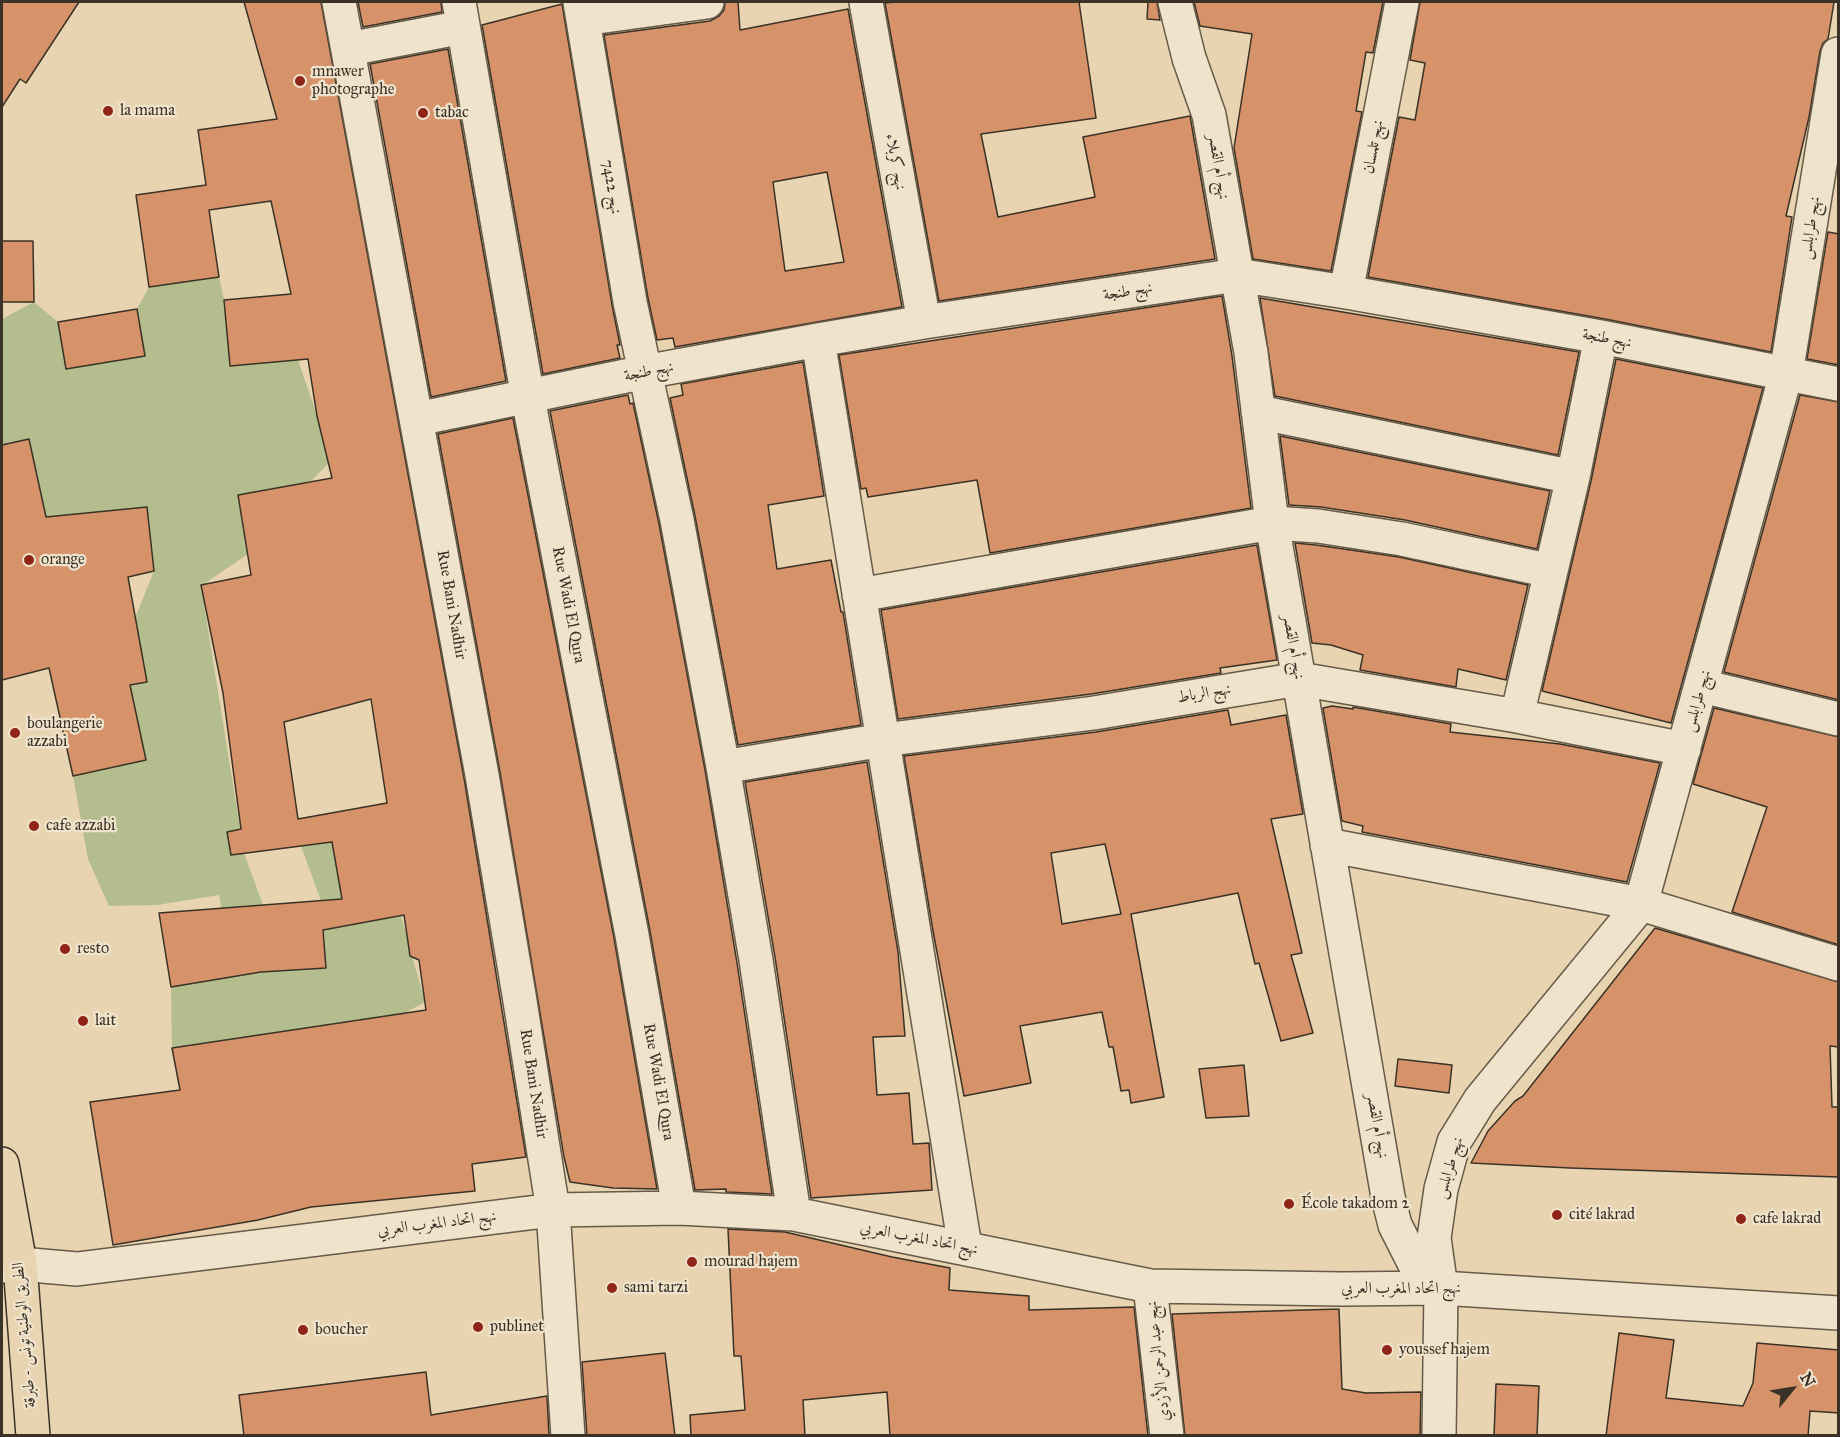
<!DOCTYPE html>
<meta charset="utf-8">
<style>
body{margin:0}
#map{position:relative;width:1840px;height:1437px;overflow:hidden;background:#e8d4b0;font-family:"IM FELL Great Primer",serif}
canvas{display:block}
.frame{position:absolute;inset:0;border:3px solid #3a3127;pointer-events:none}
.north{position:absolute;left:1762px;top:1359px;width:60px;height:60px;-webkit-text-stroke:4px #f0e3cc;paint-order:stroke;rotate:60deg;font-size:16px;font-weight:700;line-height:24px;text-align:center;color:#3a3127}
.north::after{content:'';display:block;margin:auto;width:21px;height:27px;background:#3a3127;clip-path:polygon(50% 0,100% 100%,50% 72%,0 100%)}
</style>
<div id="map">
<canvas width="1840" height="1437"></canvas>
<div class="frame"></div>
<div class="north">N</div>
</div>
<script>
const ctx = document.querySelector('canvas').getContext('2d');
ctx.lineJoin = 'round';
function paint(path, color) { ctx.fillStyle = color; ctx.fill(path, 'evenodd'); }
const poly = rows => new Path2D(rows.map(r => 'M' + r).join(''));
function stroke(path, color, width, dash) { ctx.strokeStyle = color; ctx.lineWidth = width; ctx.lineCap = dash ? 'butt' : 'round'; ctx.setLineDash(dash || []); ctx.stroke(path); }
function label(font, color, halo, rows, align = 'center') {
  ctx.font = font + ' "IM FELL Great Primer",Amiri,serif'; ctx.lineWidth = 4.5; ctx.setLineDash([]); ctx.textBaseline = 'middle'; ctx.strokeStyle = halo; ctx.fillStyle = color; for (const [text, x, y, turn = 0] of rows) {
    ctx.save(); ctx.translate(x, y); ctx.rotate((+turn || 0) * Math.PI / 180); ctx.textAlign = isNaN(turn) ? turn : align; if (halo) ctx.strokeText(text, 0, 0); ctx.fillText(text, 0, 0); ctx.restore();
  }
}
const green = poly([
 [219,277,224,300,230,366,298,360,317,415,328,464,311,481,238,495,248,554,201,586,244,853,263,905,326,967,321,901,301,846,327,814,347,925,401,916,425,1002,405,1013,172,1048,171,987,234,976,219,895,157,905,109,906,88,859,73,776,146,760,130,685,147,681,135,618,154,571,147,507,46,517,29,439,2,445,2,319,34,302,58,322,66,369,145,356,137,309,149,287]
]);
const building = poly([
 [2,2,79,2,26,83,20,79,2,107,2,2],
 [244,2,321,2,464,778,526,1157,472,1164,475,1191,311,1207,258,1220,113,1245,90,1102,180,1090,172,1048,426,1010,419,960,410,956,404,915,323,930,326,968,261,972,171,987,159,913,342,899,332,842,231,855,227,832,241,829,223,693,201,585,251,575,238,495,332,478,317,416,308,359,230,366,224,300,291,294,271,201,209,210,219,277,149,287,136,195,206,185,198,130,277,119,244,2],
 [371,699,387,803,298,819,284,722,371,699],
 [358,2,441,2,442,12,363,27,358,2],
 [725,2,738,2,740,30,848,9,902,307,675,347,673,338,657,340,648,298,604,35,710,21,719,16,724,10,725,2],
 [827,172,844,262,785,271,773,182,827,172],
 [895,2,1079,2,1096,118,981,134,998,217,1095,197,1083,137,1190,116,1215,259,939,301,885,3,895,2],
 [1148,2,1157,2,1160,20,1147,19,1148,2],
 [1194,2,1383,2,1373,53,1366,52,1356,111,1362,112,1331,271,1253,259,1234,148,1252,34,1200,26,1194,2],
 [1420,2,1834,2,1828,39,1823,43,1820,51,1809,117,1786,216,1792,217,1771,352,1605,319,1368,277,1399,117,1415,120,1425,63,1410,60,1420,2],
 [562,4,612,305,620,345,617,345,620,358,543,374,482,25,562,4],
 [448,49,506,381,431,397,370,64,448,49],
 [1828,232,1839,234,1839,365,1807,359,1828,232],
 [2,241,33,241,34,302,2,302,2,241],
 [1222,296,1232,356,1251,508,990,553,977,480,868,497,866,488,861,489,839,355,1222,296],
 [1260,298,1579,352,1558,455,1275,396,1260,298],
 [137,309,145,356,66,369,58,322,137,309],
 [1616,359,1763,388,1671,723,1542,691,1591,481,1616,359],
 [803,362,824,496,768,505,777,569,831,560,841,612,843,612,861,725,738,745,695,516,670,398,683,395,681,384,803,362],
 [628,395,630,404,633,403,659,524,705,770,737,963,772,1194,726,1192,726,1189,695,1190,650,931,550,411,628,395],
 [1800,395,1839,402,1839,700,1724,672,1800,395],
 [513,418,614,938,657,1189,613,1188,570,1182,564,1157,500,772,438,434,513,418],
 [1280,436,1550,491,1537,549,1405,520,1321,507,1289,505,1280,436],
 [29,439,46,517,147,507,154,571,128,577,147,682,130,685,146,760,73,776,49,668,2,680,2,445,29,439],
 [1295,543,1316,545,1399,557,1528,585,1506,680,1458,669,1456,687,1360,670,1363,655,1331,645,1312,643,1295,543],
 [1257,545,1277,660,1220,668,1221,673,1091,694,898,719,881,610,1257,545],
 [1332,706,1353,709,1353,707,1451,724,1450,732,1560,744,1660,763,1627,882,1362,832,1363,826,1342,821,1323,708,1332,706],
 [1714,708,1839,737,1839,945,1732,912,1767,807,1693,784,1714,708],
 [1228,710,1231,725,1286,715,1303,814,1271,819,1302,953,1291,955,1313,1033,1281,1041,1259,963,1255,964,1238,893,1131,914,1164,1097,1131,1103,1129,1090,1121,1091,1113,1047,1109,1047,1102,1012,1020,1026,1031,1083,964,1096,933,931,904,756,1096,732,1228,710],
 [1105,844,1121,914,1062,924,1051,853,1105,844],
 [867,762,898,952,905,1036,873,1037,877,1095,909,1093,913,1144,929,1143,932,1190,811,1198,775,957,745,782,867,762],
 [1655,928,1839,982,1839,1047,1830,1046,1832,1107,1839,1107,1839,1177,1570,1168,1471,1163,1488,1131,1515,1101,1523,1096,1655,928],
 [1398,1059,1452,1065,1449,1093,1395,1086,1398,1059],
 [1244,1065,1249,1116,1206,1118,1199,1069,1244,1065],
 [728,1229,785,1232,892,1257,950,1268,949,1290,1029,1296,1029,1310,1134,1307,1148,1436,890,1436,887,1392,803,1400,805,1436,691,1436,690,1415,745,1410,741,1356,734,1356,728,1229],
 [1339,1309,1342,1389,1366,1393,1421,1392,1420,1436,1185,1436,1172,1314,1339,1309],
 [1619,1333,1674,1340,1666,1398,1743,1406,1753,1383,1757,1343,1839,1350,1839,1413,1810,1411,1808,1436,1606,1436,1619,1333],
 [665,1353,675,1436,587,1436,582,1362,665,1353],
 [426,1372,431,1415,547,1396,549,1436,244,1436,239,1395,426,1372],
 [1496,1384,1539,1386,1537,1436,1494,1436,1496,1384]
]);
const minor = poly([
 [339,2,482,775,519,995,553,1210,568,1436],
 [459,2,528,398,632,935,679,1208],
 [580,2,630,302,677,520,723,767,756,960,794,1214],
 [866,2,924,322],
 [1175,2,1189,58,1209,115,1251,353,1272,523,1388,1197,1395,1225,1427,1288],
 [583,19,707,2],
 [349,49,463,27],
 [1346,292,1402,2],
 [818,340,965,1247],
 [1258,412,1573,477],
 [417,419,645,372,818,340,924,322,1237,275,1346,292,1601,337,1838,384],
 [859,595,1272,523,1318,526,1402,539,1551,571],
 [1702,686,1838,719],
 [1517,716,1573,477,1601,337],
 [723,767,883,740,1094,713,1299,679,1517,716,1684,749],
 [1327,845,1641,904,1838,964],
 [2,1266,20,1264,77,1269,553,1210,679,1208,794,1214,1150,1286,1342,1289,1441,1288,1838,1313],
 [1150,1286,1167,1436],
 [1439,1436,1441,1288,1434,1238,1441,1189,1454,1142,1480,1100,1641,904,1786,374,1838,54]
]);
const major = poly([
 [2,1164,20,1264,33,1436]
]);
const markers = [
 [300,81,6,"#8f2418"],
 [108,111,6,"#8f2418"],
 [423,113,6,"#8f2418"],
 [29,560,6,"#8f2418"],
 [15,733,6,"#8f2418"],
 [34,826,6,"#8f2418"],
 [65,949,6,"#8f2418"],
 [83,1021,6,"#8f2418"],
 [1289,1204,6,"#8f2418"],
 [1557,1215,6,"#8f2418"],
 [1741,1219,6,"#8f2418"],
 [692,1262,6,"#8f2418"],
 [612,1288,6,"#8f2418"],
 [478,1327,6,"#8f2418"],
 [303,1330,6,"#8f2418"],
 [1387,1350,6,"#8f2418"]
];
const poiNames = [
 ["mnawer",312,72],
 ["photographe",312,90],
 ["la mama",120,111],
 ["tabac",435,113],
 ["orange",41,560],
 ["boulangerie",27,724],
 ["azzabi",27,742],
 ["cafe azzabi",46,826],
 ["resto",77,949],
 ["lait",95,1021],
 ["École takadom 2",1301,1204],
 ["cité lakrad",1569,1215],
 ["cafe lakrad",1753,1219],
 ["mourad hajem",704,1262],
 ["sami tarzi",624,1288],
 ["publinet",490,1327],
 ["boucher",315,1330],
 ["youssef hajem",1399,1350]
];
const streetNames = [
 ["نهج تلمسان",1374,147,-79],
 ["نهج كربلاء",895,162,80],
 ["نهج أم القصر",1218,167,81],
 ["نهج 7422",611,187,81],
 ["نهج طرابلس",1811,228,-81],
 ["نهج طنجة",1128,292,-9],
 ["نهج طنجة",1607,339,11],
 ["نهج طنجة",649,372,-11],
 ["Rue Bani Nadhir",451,605,80],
 ["Rue Wadi El Qura",568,605,79],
 ["نهج أم القصر",1293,647,80],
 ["نهج الرباط",1204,694,-9],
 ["نهج طرابلس",1698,701,-74],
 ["Rue Wadi El Qura",658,1082,80],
 ["Rue Bani Nadhir",533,1084,81],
 ["نهج أم القصر",1377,1126,80],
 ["نهج طرابلس",1450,1168,-73],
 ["نهج اتحاد المغرب العربي",437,1224,-7],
 ["نهج اتحاد المغرب العربي",919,1239,11],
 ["نهج اتحاد المغرب العربي",1401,1289],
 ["الطريق الوطنية تونس - طبرقة",25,1335,-95],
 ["نهج عبد الرحمن الأزدي",1159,1361,-96]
];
paint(green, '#b3bd8d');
paint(building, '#d69369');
stroke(building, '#3a3127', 1.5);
stroke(minor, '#665a49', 36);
stroke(major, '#3a3127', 36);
stroke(minor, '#f0e3cc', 33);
stroke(major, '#e8d4b0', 33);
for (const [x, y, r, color] of markers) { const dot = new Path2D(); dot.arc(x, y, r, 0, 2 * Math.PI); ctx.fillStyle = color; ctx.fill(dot); stroke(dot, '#f0e3cc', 2); }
label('16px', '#3a3127', '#f0e3cc', poiNames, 'left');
label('16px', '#3a3127', '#f0e3cc', streetNames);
</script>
